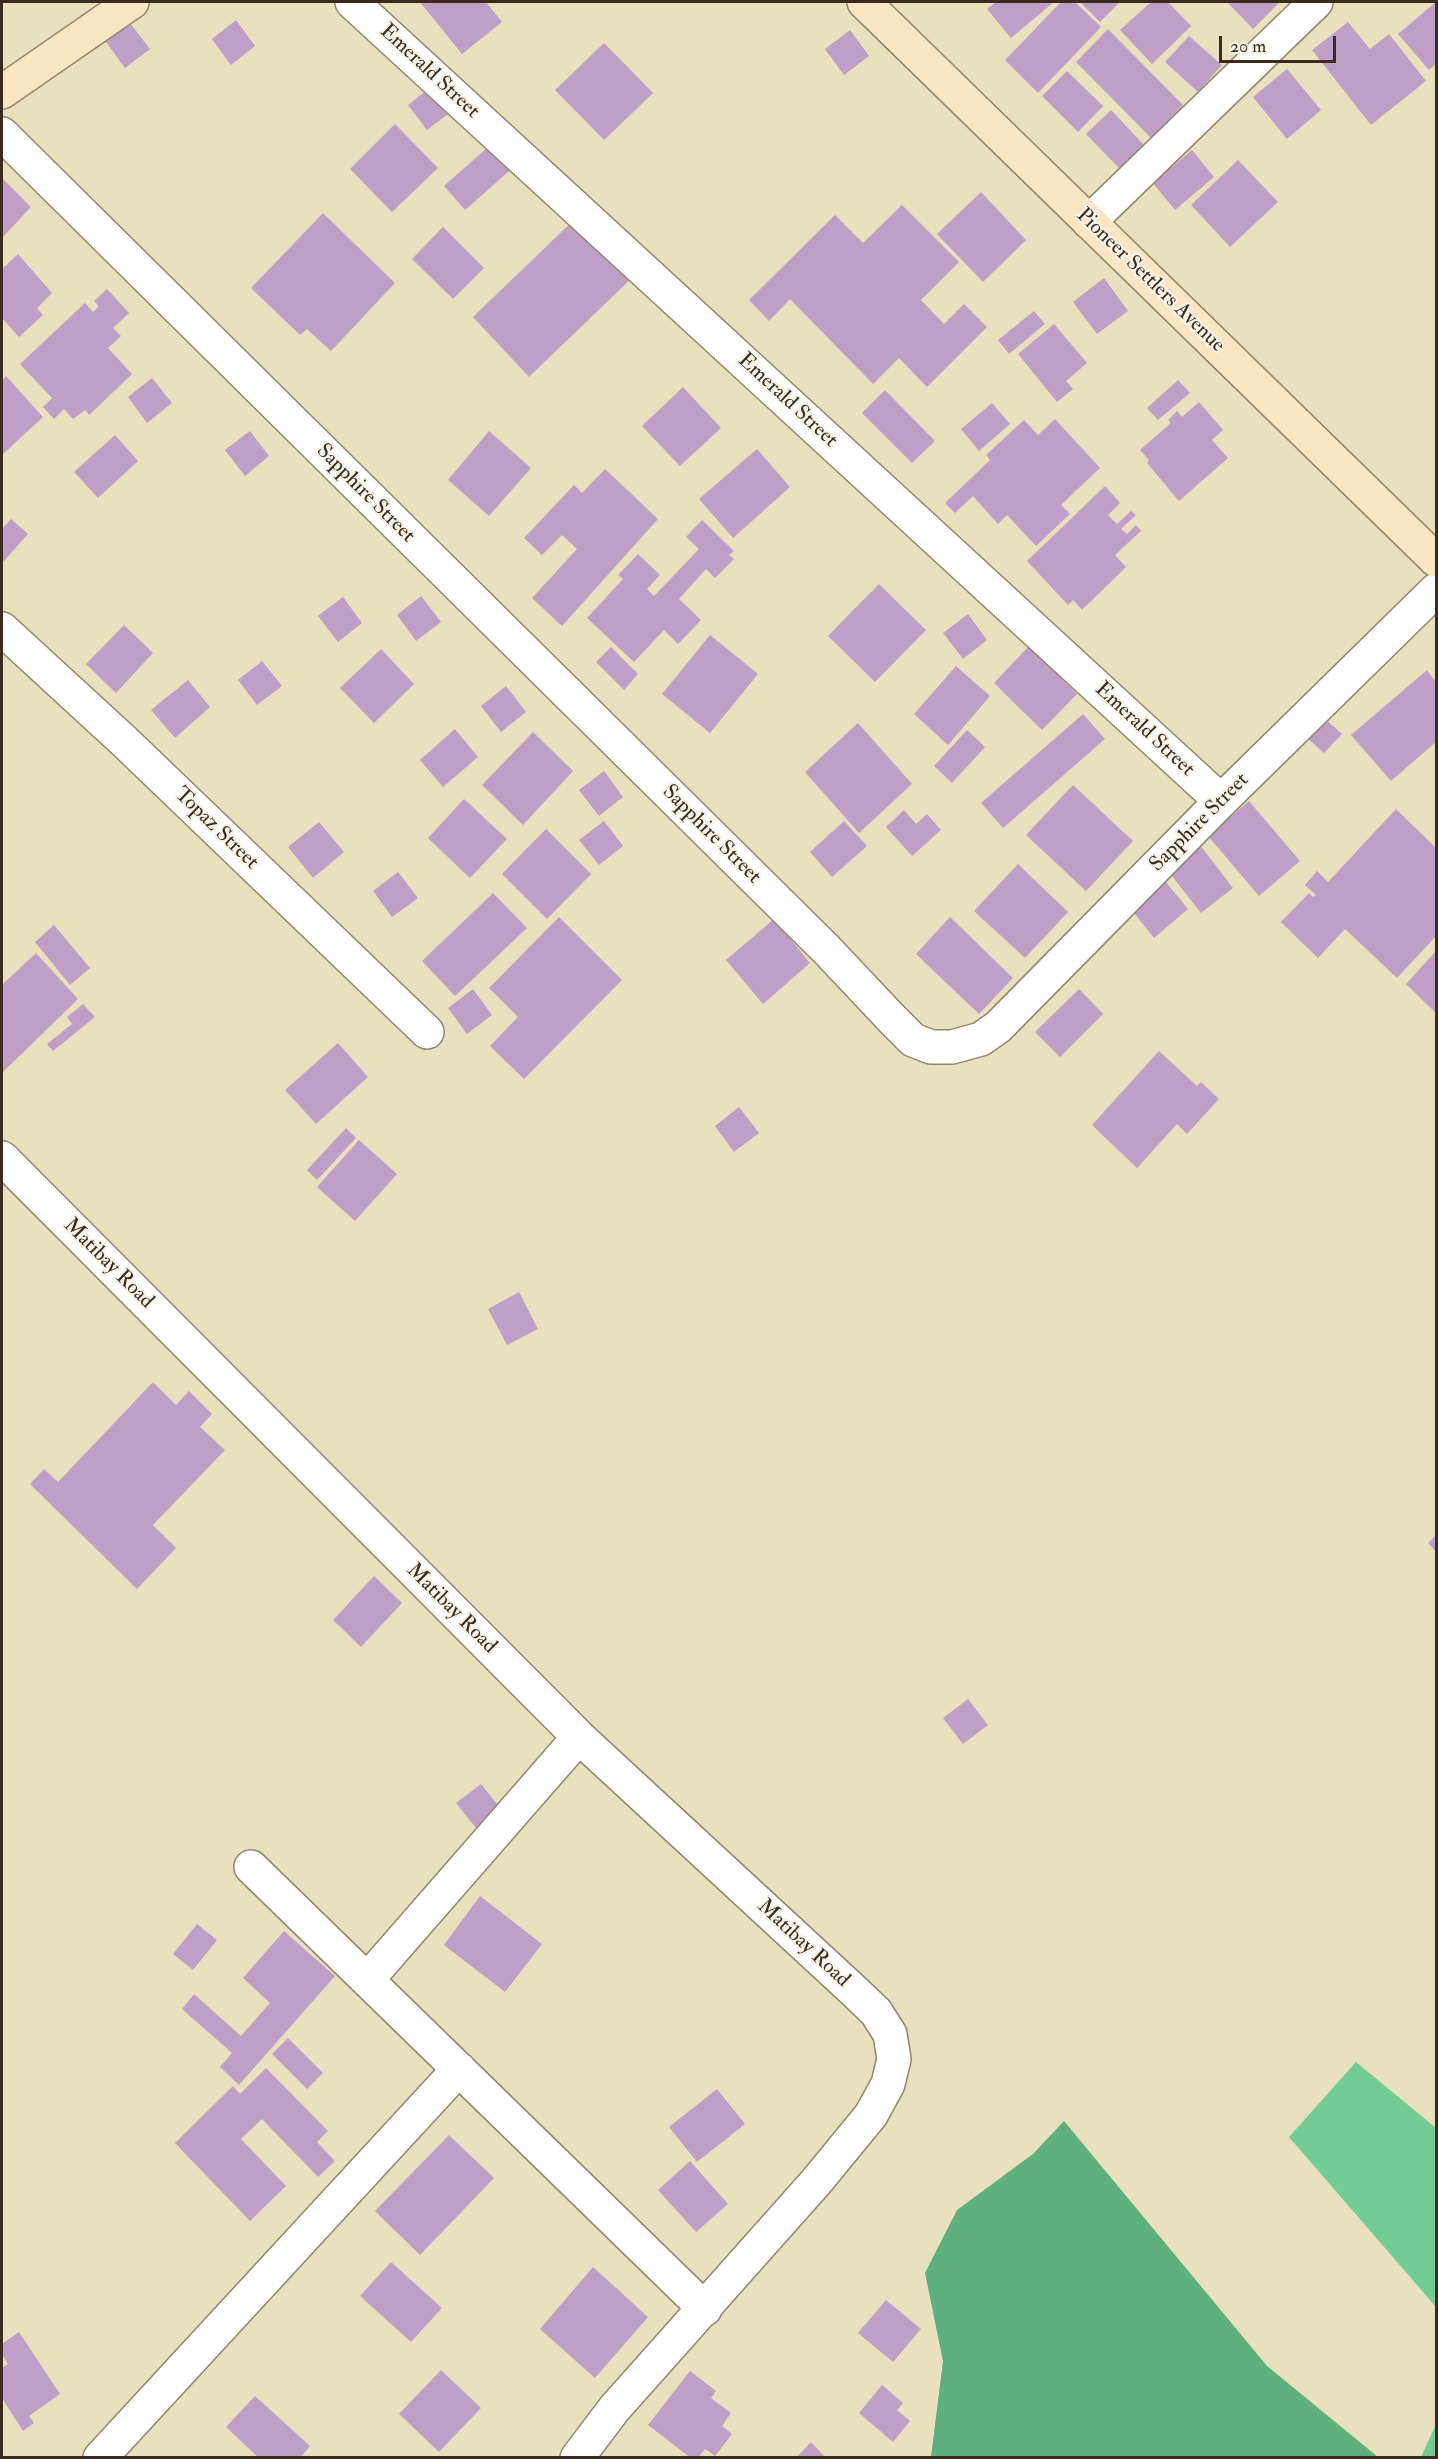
<!DOCTYPE html>
<style>
body{margin:0}
#map{position:relative;width:1438px;height:2459px;overflow:hidden;background:#e9e0bd;font-family:"IM FELL Double Pica",serif}
canvas{display:block}
.frame{position:absolute;inset:0;border:3px solid #3b2a1e;pointer-events:none}
.scale{position:absolute;left:1219px;top:36px;width:117px;height:27px;box-sizing:border-box;border:3px solid #3b2a1e;border-top:0;padding-left:8px;font-size:18px;line-height:21px;white-space:nowrap;color:#3b2a1e;-webkit-text-stroke:4px #f7f3e8;paint-order:stroke}
</style>
<div id="map">
<canvas width="1438" height="2459"></canvas>
<div class="frame"></div>
<div class="scale">20 m</div>
</div>
<script>
const ctx = document.querySelector('canvas').getContext('2d');
ctx.lineJoin = 'round';
function paint(path, color) { ctx.fillStyle = color; ctx.fill(path, 'evenodd'); }
const poly = rows => new Path2D(rows.map(r => 'M' + r).join(''));
function stroke(path, color, width, dash) { ctx.strokeStyle = color; ctx.lineWidth = width; ctx.lineCap = dash ? 'butt' : 'round'; ctx.setLineDash(dash || []); ctx.stroke(path); }
function label(font, color, halo, rows, align = 'center') {
  ctx.font = font + ' "IM FELL Double Pica",serif'; ctx.lineWidth = 4.5; ctx.setLineDash([]); ctx.textBaseline = 'middle'; ctx.strokeStyle = halo; ctx.fillStyle = color; for (const [text, x, y, turn = 0] of rows) {
    ctx.save(); ctx.translate(x, y); ctx.rotate((+turn || 0) * Math.PI / 180); ctx.textAlign = isNaN(turn) ? turn : align; if (halo) ctx.strokeText(text, 0, 0); ctx.fillText(text, 0, 0); ctx.restore();
  }
}
const green = poly([
 [1356,2062,1436,2128,1436,2307,1289,2137],
 [1436,2424,1436,2457,1421,2457]
]);
const forest = poly([
 [1064,2121,1267,2366,1378,2457,931,2457,943,2361,925,2273,957,2210,1033,2154]
]);
const building = poly([
 [420,2,486,2,502,22,462,54],
 [996,2,1054,2,1011,38,987,9],
 [1061,2,1075,2,1101,27,1038,93,1005,60],
 [1080,2,1120,2,1100,22],
 [1151,2,1168,2,1191,26,1152,64,1120,30],
 [1227,2,1280,2,1253,29],
 [1436,2,1436,64,1429,70,1398,34],
 [236,20,255,46,231,65,212,39],
 [1348,22,1370,49,1389,34,1426,81,1371,125,1312,50],
 [130,23,150,49,125,68,106,42],
 [1108,29,1183,105,1151,138,1076,62],
 [850,30,869,56,844,75,825,49],
 [1189,36,1222,65,1198,92,1165,62],
 [604,43,653,93,604,140,555,90],
 [1287,69,1321,110,1287,139,1253,97],
 [1067,71,1103,106,1078,132,1042,96],
 [432,86,452,111,427,130,408,105],
 [1111,110,1145,146,1120,169,1086,134],
 [395,124,438,168,392,212,350,169],
 [496,140,516,165,465,210,444,186],
 [1192,150,1214,177,1175,210,1153,183],
 [1238,160,1278,202,1230,247,1191,205],
 [2,178,31,207,2,238],
 [981,192,1026,240,983,282,937,234],
 [902,205,959,262,921,300,944,324,964,304,987,327,927,387,899,358,873,384,790,299,769,321,749,300,835,215,863,243],
 [323,213,395,283,331,351,307,329,300,335,251,288],
 [580,214,637,273,529,377,473,317],
 [443,227,484,268,453,299,412,259],
 [18,254,52,293,37,308,43,315,19,337,2,318,2,269],
 [1104,278,1128,311,1097,334,1073,302],
 [107,289,129,313,113,328,121,336,108,348,132,374,89,415,85,410,73,419,64,409,54,419,43,407,52,398,20,364,85,303,93,312,99,306,94,301],
 [1034,311,1045,324,1009,354,998,340],
 [1054,324,1087,363,1066,381,1073,389,1057,402,1018,354],
 [6,376,43,417,2,455,2,381],
 [152,378,172,403,147,423,128,397],
 [1178,380,1190,393,1158,420,1147,408],
 [683,387,721,428,680,466,642,426],
 [885,390,935,441,912,463,862,413],
 [1199,402,1223,430,1212,440,1228,458,1179,501,1147,463,1149,460,1140,450,1171,423,1168,420,1177,411,1182,417],
 [992,403,1010,424,979,451,961,429],
 [1055,419,1100,468,1061,505,1070,514,1036,546,1007,515,998,524,973,496,955,513,945,503,990,460,986,455,1024,420,1038,435],
 [250,431,269,456,245,476,225,450],
 [489,431,531,468,489,516,448,480],
 [115,435,138,461,98,498,74,472],
 [757,449,790,487,733,538,699,499],
 [605,469,658,519,562,626,532,598,577,549,562,535,542,555,524,538,574,485,582,493],
 [1105,486,1120,503,1108,515,1117,524,1131,511,1136,515,1121,529,1127,534,1136,525,1141,531,1115,555,1126,567,1082,610,1073,600,1068,605,1027,561],
 [11,519,28,534,2,563,2,529],
 [702,520,734,551,729,555,734,559,715,578,706,569,679,599,701,620,678,644,664,630,634,662,587,618,623,579,618,575,638,554,660,575,647,589,654,596,699,549,686,537],
 [879,584,926,630,875,682,828,636],
 [421,596,441,622,416,641,397,615],
 [343,597,362,623,338,642,318,616],
 [968,614,987,640,963,659,943,633],
 [124,625,153,653,116,693,86,664],
 [710,635,758,674,710,733,662,694],
 [1029,646,1077,694,1042,730,994,683],
 [611,647,638,674,624,690,596,662],
 [381,649,414,684,374,723,340,688],
 [262,661,282,686,257,705,238,680],
 [956,666,990,696,948,745,914,714],
 [1427,670,1436,682,1436,742,1391,781,1351,735],
 [188,680,210,707,175,738,151,710],
 [506,686,526,712,501,732,481,706],
 [1083,714,1105,739,1003,828,981,803],
 [1322,716,1342,734,1324,753,1305,736],
 [858,723,912,784,859,833,805,772],
 [455,729,478,757,443,787,420,760],
 [967,730,985,747,952,783,934,766],
 [533,732,573,771,523,825,482,785],
 [604,771,623,797,599,816,579,790],
 [1073,785,1133,841,1086,891,1026,835],
 [464,799,507,839,470,878,428,838],
 [1249,801,1300,861,1259,896,1208,836],
 [1396,809,1436,848,1436,936,1397,978,1345,929,1318,958,1281,922,1309,893,1313,897,1316,895,1305,885,1317,871,1328,882],
 [904,810,916,824,927,814,941,830,912,856,886,827],
 [604,821,623,846,599,865,579,840],
 [844,821,867,846,832,877,810,852],
 [319,822,344,852,313,878,288,847],
 [546,829,591,874,547,919,502,874],
 [1200,845,1233,888,1201,913,1168,871],
 [1018,864,1068,912,1025,958,974,911],
 [398,872,418,898,392,917,373,891],
 [1165,881,1188,909,1154,938,1131,909],
 [493,893,527,928,455,996,422,961],
 [559,917,622,980,524,1079,490,1046,518,1017,489,988],
 [950,917,1013,978,979,1014,916,954],
 [774,919,810,963,763,1004,726,960],
 [54,925,90,968,70,985,35,942],
 [1436,951,1436,1013,1406,984],
 [36,953,78,999,2,1073,2,985],
 [473,989,492,1015,467,1034,448,1008],
 [1079,989,1103,1014,1060,1057,1035,1032],
 [83,1004,95,1017,53,1051,47,1044,72,1024,67,1017],
 [338,1043,368,1077,316,1124,285,1090],
 [1159,1051,1197,1086,1201,1082,1219,1099,1187,1134,1177,1124,1137,1168,1092,1125],
 [739,1107,759,1133,734,1152,715,1126],
 [346,1128,356,1138,317,1180,307,1170],
 [359,1140,397,1174,355,1221,317,1187],
 [519,1292,538,1329,507,1345,488,1309],
 [153,1382,176,1405,189,1391,212,1414,200,1427,225,1450,153,1525,176,1548,137,1589,30,1484,44,1469,58,1482],
 [1436,1535,1436,1552,1428,1543],
 [374,1576,402,1603,361,1647,333,1620],
 [968,1699,988,1725,963,1744,943,1718],
 [481,1784,501,1809,476,1828,456,1803],
 [480,1896,542,1944,505,1992,444,1945],
 [197,1924,217,1940,193,1970,173,1954],
 [284,1931,335,1976,239,2085,220,2067,232,2053,182,2009,194,1994,241,2036,270,2003,243,1978],
 [288,2038,323,2073,307,2089,272,2054],
 [266,2068,328,2131,317,2142,335,2161,318,2177,262,2119,241,2139,286,2186,250,2221,175,2143,233,2086,240,2094],
 [717,2089,745,2124,697,2162,669,2127],
 [449,2135,494,2178,420,2255,375,2211],
 [690,2161,728,2204,696,2232,658,2190],
 [391,2262,442,2308,411,2342,360,2296],
 [593,2267,648,2317,595,2378,540,2329],
 [886,2300,921,2329,893,2362,858,2333],
 [19,2332,60,2394,29,2416,34,2423,23,2431,2,2398,2,2368,8,2364,2,2354,2,2344],
 [441,2370,481,2408,439,2452,399,2414],
 [690,2371,716,2391,711,2398,731,2413,722,2426,732,2434,715,2456,705,2449,698,2458,691,2458,648,2425],
 [882,2385,903,2403,897,2410,910,2421,893,2442,859,2413],
 [255,2396,310,2446,300,2458,259,2458,226,2427],
 [811,2442,826,2458,796,2458]
]);
const street = poly([
 [352,2,1221,801],
 [2,134,826,949,893,1020,913,1040,931,1047,952,1047,981,1039,998,1027,1221,801,1436,590],
 [1089,222,1316,2],
 [2,629,125,742,427,1032],
 [2,1158,579,1737,853,1990,876,2012,890,2034,894,2059,888,2084,871,2115,816,2182,614,2409,577,2458],
 [251,1867,705,2309],
 [367,1980,579,1737],
 [100,2458,459,2069]
]);
const secondary = poly([
 [864,2,1436,560],
 [2,92,132,2]
]);
const streetNames = [
 ["Emerald Street",429,72,43],
 ["Pioneer Settlers Avenue",1150,281,44],
 ["Emerald Street",787,401,43],
 ["Sapphire Street",365,494,45],
 ["Emerald Street",1144,730,43],
 ["Sapphire Street",1200,823,-45],
 ["Topaz Street",216,829,44],
 ["Sapphire Street",711,835,45],
 ["Matibay Road",108,1264,45],
 ["Matibay Road",451,1609,45],
 ["Matibay Road",803,1944,43]
];
paint(green, '#73cc93');
paint(forest, '#5eb07d');
paint(building, '#bf9fc7');
stroke(street, '#92856e', 36);
stroke(secondary, '#92856e', 36);
stroke(street, '#fff', 33);
stroke(secondary, '#fbe6c4', 33);
label('21px', '#3b2a1e', '#f7f3e8', streetNames);
</script>
